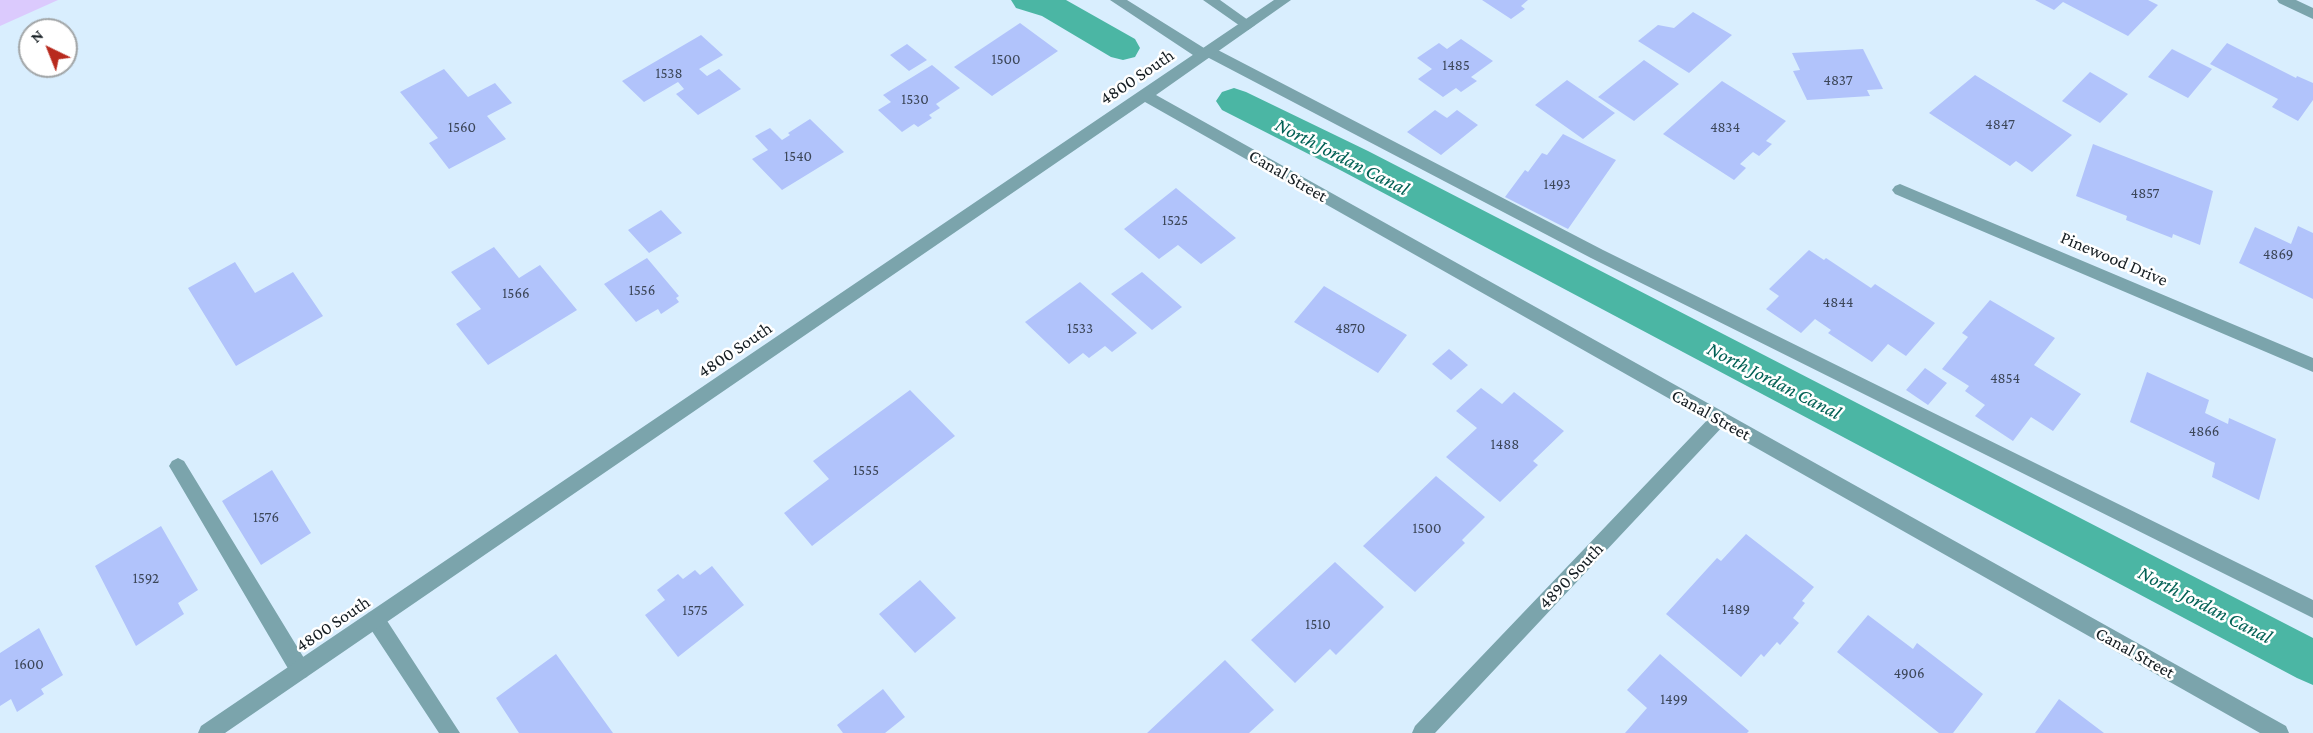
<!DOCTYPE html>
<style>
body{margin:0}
#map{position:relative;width:2313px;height:733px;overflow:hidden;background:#d9eefe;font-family:"Crimson Pro",serif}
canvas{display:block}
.north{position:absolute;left:18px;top:18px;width:60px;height:60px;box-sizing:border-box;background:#fff;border:2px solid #a1a5a7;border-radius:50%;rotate:317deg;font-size:16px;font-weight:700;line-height:24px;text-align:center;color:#151d22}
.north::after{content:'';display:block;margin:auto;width:21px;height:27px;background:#b82a1e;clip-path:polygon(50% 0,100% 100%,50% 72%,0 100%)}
</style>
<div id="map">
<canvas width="2313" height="733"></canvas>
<div class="north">N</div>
</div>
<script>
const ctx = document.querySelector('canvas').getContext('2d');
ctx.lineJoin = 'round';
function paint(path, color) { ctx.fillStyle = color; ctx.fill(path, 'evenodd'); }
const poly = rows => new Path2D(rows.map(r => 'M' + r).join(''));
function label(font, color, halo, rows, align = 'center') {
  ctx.font = font + ' "Crimson Pro",serif'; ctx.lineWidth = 5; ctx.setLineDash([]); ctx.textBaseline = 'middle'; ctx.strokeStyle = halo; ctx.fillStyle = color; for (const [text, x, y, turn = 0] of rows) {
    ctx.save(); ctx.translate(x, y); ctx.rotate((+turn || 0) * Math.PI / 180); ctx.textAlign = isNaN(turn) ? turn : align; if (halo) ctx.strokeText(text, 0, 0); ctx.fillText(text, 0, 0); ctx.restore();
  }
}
const green = poly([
 [0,0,58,0,0,26]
]);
const canal = poly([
 [1011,0,1066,0,1135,39,1140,48,1135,57,1123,60,1111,57,1042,16,1016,8,1011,0],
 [1234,88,1246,92,1368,151,2313,638,2313,685,2297,678,1342,171,1222,110,1216,101,1222,92,1234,88]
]);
const building = poly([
 [1482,0,1528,0,1521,6,1525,9,1511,19],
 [2035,0,2148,0,2158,5,2128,36,2063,2,2054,10],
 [1693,12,1732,35,1689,73,1638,41,1658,25,1674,28],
 [1020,23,1058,51,992,96,954,67],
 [701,35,723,55,699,69,707,76,719,69,741,89,698,115,676,94,684,89,678,82,644,102,622,81],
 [1461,39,1493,61,1471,77,1477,81,1461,92,1456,88,1443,97,1418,79,1432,69,1417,58,1439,43,1447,49],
 [2227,43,2296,78,2297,76,2313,83,2313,100,2298,121,2272,107,2278,99,2210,64],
 [907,44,927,60,909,71,890,55],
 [1863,49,1883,89,1867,90,1870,96,1807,100,1793,71,1800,70,1792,53],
 [2172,49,2212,69,2188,98,2148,77],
 [1644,60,1679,84,1634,121,1598,97],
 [932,65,960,88,936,104,940,108,929,115,932,118,918,127,914,124,902,132,878,110,891,102,883,95],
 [444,69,468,97,495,83,512,103,487,116,506,139,449,169,429,143,438,138,400,92],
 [2090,72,2128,94,2100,123,2062,101],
 [1975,75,2072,135,2032,172,2016,161,2010,166,1929,113],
 [1567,80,1615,113,1583,139,1535,105],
 [1722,81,1786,121,1766,141,1772,144,1759,156,1753,152,1740,164,1746,168,1734,180,1663,134],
 [1435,110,1447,118,1457,110,1478,125,1441,155,1407,132],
 [810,119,844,152,782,190,752,159,768,150,755,136,770,128,782,140,790,135,788,133],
 [1563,134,1616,160,1568,229,1505,197,1525,170,1528,172,1542,153,1547,155],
 [2093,144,2213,191,2200,245,2173,234,2172,238,2126,220,2127,216,2076,196],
 [1176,188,1236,238,1201,264,1178,245,1159,259,1124,229],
 [661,210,682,233,649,253,628,230],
 [2298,226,2313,233,2313,299,2239,263,2255,227,2291,244],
 [494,247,519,278,540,265,577,310,488,365,456,324,481,309,451,272],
 [1809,250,1824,260,1826,258,1871,288,1875,284,1935,323,1906,356,1888,344,1872,362,1828,333,1831,330,1815,319,1801,333,1766,309,1779,296,1769,289],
 [647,258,679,296,676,298,679,302,661,314,658,309,636,322,604,284],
 [235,262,255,293,293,272,323,316,236,366,188,288],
 [1142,272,1182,307,1152,330,1111,294],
 [1080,282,1137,333,1112,352,1105,346,1089,358,1083,353,1069,364,1025,322],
 [1324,286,1407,335,1378,373,1294,322],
 [1990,300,2055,338,2034,365,2081,394,2053,431,2031,417,2013,441,1975,416,1985,405,1965,391,1969,386,1942,369,1968,337,1962,333],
 [1449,349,1468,365,1451,380,1432,364],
 [1925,368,1947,383,1928,405,1906,390],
 [2147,372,2209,400,2205,413,2228,424,2229,418,2276,439,2259,500,2212,477,2215,463,2130,422],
 [1481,388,1502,404,1514,392,1564,431,1533,461,1538,465,1500,502,1446,457,1477,428,1456,411],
 [910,390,955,436,812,546,784,513,829,479,813,461],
 [272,470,311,533,261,565,222,501],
 [1436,476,1485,517,1462,540,1465,543,1415,592,1363,546],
 [161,526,198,590,178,603,184,614,136,646,95,566],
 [1746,534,1814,587,1802,601,1805,603,1793,618,1799,623,1780,645,1777,642,1764,657,1761,654,1741,677,1666,614,1717,558,1721,561],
 [1335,562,1384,607,1336,655,1330,649,1295,683,1251,640],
 [712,566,744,605,678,657,645,615,665,600,657,590,678,574,683,579,695,570,700,575],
 [920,580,956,618,915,653,879,614],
 [1868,615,1913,649,1917,643,1983,694,1953,733,1939,733,1837,652],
 [39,628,63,675,41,689,44,694,17,712,11,699,0,706,0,653],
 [556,654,613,733,519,733,496,698],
 [1660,654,1749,731,1747,733,1625,733,1647,708,1627,690],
 [1225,660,1274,710,1249,733,1147,733],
 [883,689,905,717,885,733,843,733,837,725],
 [2059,699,2104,733,2035,733]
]);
const service = poly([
 [1110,0,1127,0,1204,48,1214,48,1603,250,2313,600,2313,618,1591,258,1209,58,1199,59,1110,0],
 [1203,0,1220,0,1255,25,1248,30,1243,28,1203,0],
 [178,458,184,461,307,663,309,670,307,677,300,679,293,677,172,471,169,466,172,461,178,458],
 [375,610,382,613,460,733,439,733,368,625,366,619,368,613,375,610]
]);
const minor = poly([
 [2277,0,2296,0,2313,8,2313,19,2279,3,2277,0],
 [1900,184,2313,358,2313,372,1895,194,1892,190,1895,186,1900,184],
 [1719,412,1725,414,1727,419,1725,424,1435,733,1412,733,1415,726,1713,414,1719,412]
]);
const tertiary = poly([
 [1274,0,1291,0,1156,95,2286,726,2289,733,2260,733,1145,102,225,733,198,733,201,726,1274,0]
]);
const numberNames = [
 ["1500",1006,59],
 ["1485",1456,65],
 ["1538",669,73],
 ["4837",1838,80],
 ["1530",915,99],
 ["4847",2000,124],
 ["1560",462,127],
 ["4834",1725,127],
 ["1540",798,156],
 ["1493",1557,184],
 ["4857",2145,193],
 ["1525",1175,220],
 ["4869",2278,254],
 ["1556",642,290],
 ["1566",516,293],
 ["4844",1838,302],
 ["1533",1080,328],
 ["4870",1350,328],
 ["4854",2005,378],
 ["4866",2204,431],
 ["1488",1505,444],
 ["1555",866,470],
 ["1576",266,517],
 ["1500",1427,528],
 ["1592",146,578],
 ["1489",1736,609],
 ["1575",695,610],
 ["1510",1318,624],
 ["1600",29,664],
 ["4906",1909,673],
 ["1499",1674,699]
];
const streetNames = [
 ["4800 South",1137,77,-34],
 ["Canal Street",1288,176,30],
 ["Pinewood Drive",2114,259,23],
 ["4800 South",735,350,-34],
 ["Canal Street",1711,415,29],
 ["4890 South",1571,576,-46],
 ["4800 South",333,624,-34],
 ["Canal Street",2135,653,29]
];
const waterNames = [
 ["North Jordan Canal",1342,157,27],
 ["North Jordan Canal",1774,381,27],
 ["North Jordan Canal",2205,605,27]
];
paint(green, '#dbcafd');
paint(canal, '#4bb6a4');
paint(building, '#b1c3fb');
paint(service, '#7ba4ac');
paint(minor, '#7ba4ac');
paint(tertiary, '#7ba4ac');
label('15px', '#3c4658', null, numberNames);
label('18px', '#151d22', '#fff', streetNames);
label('italic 20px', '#016054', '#fff', waterNames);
</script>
